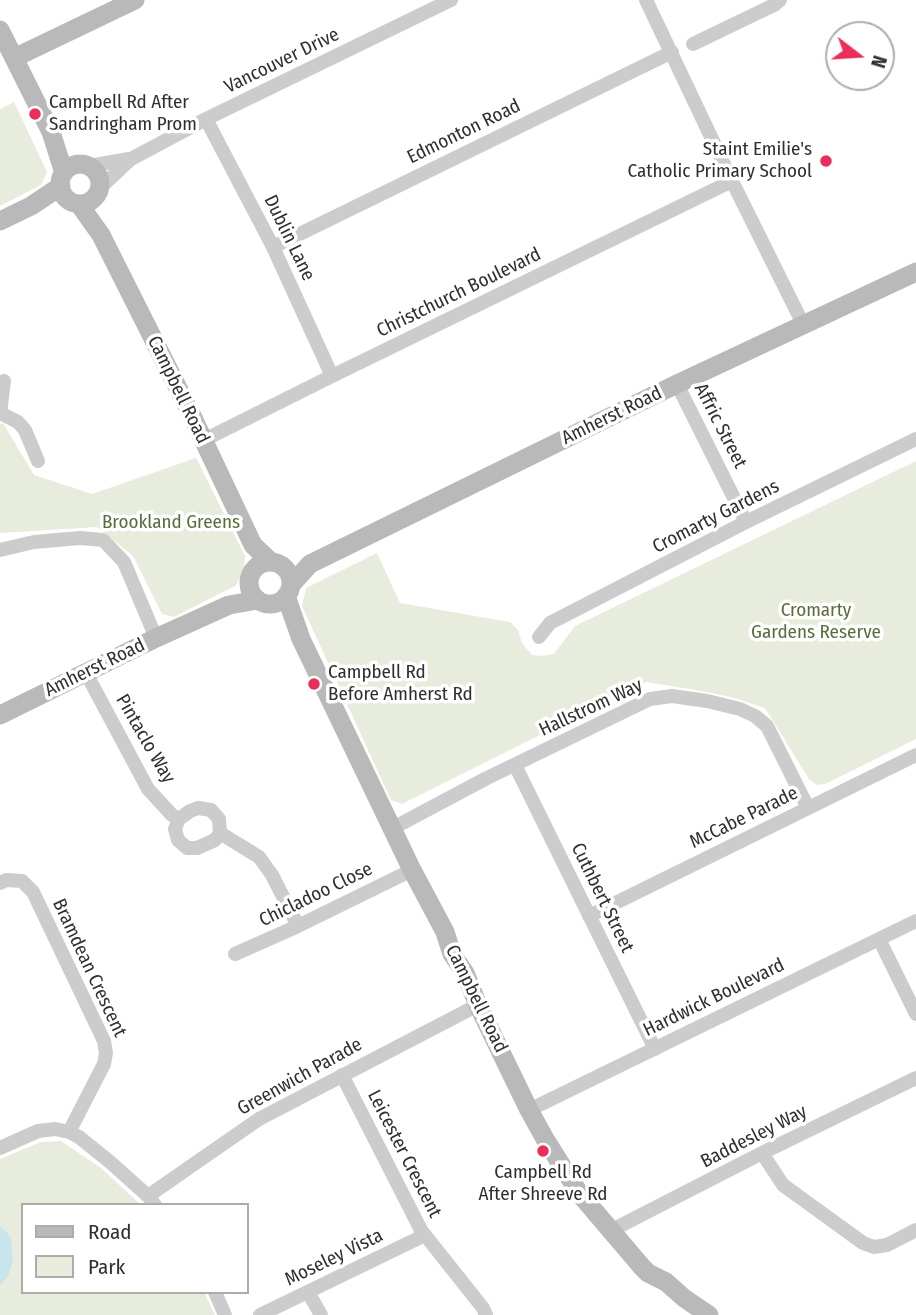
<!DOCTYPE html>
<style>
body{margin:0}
#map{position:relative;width:916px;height:1315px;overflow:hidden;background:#fff;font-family:"Fira Sans Condensed",sans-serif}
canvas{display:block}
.legend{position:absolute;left:21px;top:1203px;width:228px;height:91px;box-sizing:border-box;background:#fff;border:2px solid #acacac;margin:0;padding:9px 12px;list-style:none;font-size:21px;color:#2f2f2f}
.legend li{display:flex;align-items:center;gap:14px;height:35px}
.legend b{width:35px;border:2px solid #acacac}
.north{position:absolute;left:825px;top:21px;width:70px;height:70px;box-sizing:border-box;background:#fff;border:2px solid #acacac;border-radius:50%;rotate:107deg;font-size:19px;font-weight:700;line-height:28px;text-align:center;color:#2f2f2f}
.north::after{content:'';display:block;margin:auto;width:24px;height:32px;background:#e92e59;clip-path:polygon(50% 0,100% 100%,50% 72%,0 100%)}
</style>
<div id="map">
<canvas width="916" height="1315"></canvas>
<ul class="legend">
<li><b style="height:9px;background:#b9b9b9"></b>Road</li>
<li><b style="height:19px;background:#e8ecdd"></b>Park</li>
</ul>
<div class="north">N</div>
</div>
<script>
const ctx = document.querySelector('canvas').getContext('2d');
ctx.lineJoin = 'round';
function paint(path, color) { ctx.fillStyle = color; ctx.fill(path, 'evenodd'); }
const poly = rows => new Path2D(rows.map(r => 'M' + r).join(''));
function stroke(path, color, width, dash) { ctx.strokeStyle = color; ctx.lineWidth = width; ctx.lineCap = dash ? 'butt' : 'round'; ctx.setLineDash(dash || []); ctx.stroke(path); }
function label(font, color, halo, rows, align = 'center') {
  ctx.font = font + ' "Fira Sans Condensed",sans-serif'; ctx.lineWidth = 7; ctx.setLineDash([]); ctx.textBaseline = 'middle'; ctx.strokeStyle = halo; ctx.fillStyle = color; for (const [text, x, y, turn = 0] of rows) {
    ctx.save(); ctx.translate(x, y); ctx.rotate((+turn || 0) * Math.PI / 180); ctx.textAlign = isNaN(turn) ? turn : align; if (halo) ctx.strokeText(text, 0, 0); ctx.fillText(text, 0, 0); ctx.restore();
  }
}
const green = poly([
 [14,102,47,172,41,185,0,206,0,109],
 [3,423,34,475,92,494,196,458,245,556,244,573,235,586,174,617,162,614,133,556,97,527,0,533,0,424],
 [916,461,916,739,825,784,817,785,809,779,765,708,731,697,690,689,646,682,402,804,391,800,302,606,306,588,377,553,400,603,510,622,518,630,522,643,532,655,541,656,554,654,575,626],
 [61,1141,101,1168,141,1205,23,1205,23,1292,204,1292,215,1315,0,1315,0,1159,41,1142]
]);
const water = poly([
 [0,1226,11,1237,13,1261,8,1276,0,1285]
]);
const street = poly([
 [646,0,732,181,803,324],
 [693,44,774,5,780,0],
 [206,119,273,247,332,376],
 [89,166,129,159],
 [100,188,131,159,206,119,451,0],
 [273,247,672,52],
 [677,384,746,522],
 [0,413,18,422,25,430,38,461],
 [0,413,4,381],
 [204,440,332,376,732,181],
 [0,550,34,542,80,538,103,540,124,562,156,638],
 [539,637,550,623,746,522,916,439],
 [86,673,148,789,172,815,179,819],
 [515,765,655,1049],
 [198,808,211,810,219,819,220,833,215,840,197,848,187,848,178,840,175,829,179,819,190,811,198,808],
 [393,828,487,778,650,699,672,696,707,701,740,709,755,716,767,726,808,808],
 [220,833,259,857,272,875,298,926],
 [0,883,6,880,22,881,33,892,104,1041,106,1053,104,1064,69,1132],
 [589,916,916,755],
 [879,939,916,1014],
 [235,954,298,926,412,870],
 [342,1075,421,1230,483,1308,486,1315],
 [529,1110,916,921],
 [0,1148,38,1131,55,1129,69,1132,79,1137,110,1162,148,1196,155,1205],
 [762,1153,783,1185,863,1243,874,1247,887,1245,916,1230],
 [148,1196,259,1119,478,1005],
 [610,1231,762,1153,916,1078],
 [215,1292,225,1315],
 [308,1292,321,1315],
 [260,1315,425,1235]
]);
const secondary = poly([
 [0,30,51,132,64,173],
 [14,58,135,0],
 '60 184a20 20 0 1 1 40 0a20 20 0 1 1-40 0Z',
 [79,204,101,235,193,418,253,545,271,562],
 [0,221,31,206,61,186],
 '249 583a21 21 0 1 1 42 0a21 21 0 1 1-42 0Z',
 [291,585,310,564,677,384,916,272],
 [286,596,301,639,412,870,445,932,452,954,465,973,478,1005,529,1110,545,1139,579,1193,642,1267,648,1273,666,1282,684,1298,709,1315],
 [0,715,156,638,229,605,258,600]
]);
const markers = [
 [35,114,7,"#e92e59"],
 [826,161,7,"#e92e59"],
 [314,684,7,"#e92e59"],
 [543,1151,7,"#e92e59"]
];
const streetNames = [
 ["Vancouver Drive",282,61,-26],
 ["Edmonton Road",464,132,-26],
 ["Dublin Lane",289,238,64],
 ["Christchurch Boulevard",459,293,-26],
 ["Campbell Road",178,390,64],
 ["Amherst Road",612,416,-26],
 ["Affric Street",720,426,63],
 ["Cromarty Gardens",716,517,-27],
 ["Amherst Road",95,668,-26],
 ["Hallstrom Way",591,708,-25],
 ["Pintaclo Way",145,739,60],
 ["McCabe Parade",744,818,-26],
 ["Chicladoo Close",316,895,-26],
 ["Cuthbert Street",602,898,64],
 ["Bramdean Crescent",89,968,65],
 ["Hardwick Boulevard",714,998,-26],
 ["Campbell Road",476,999,64],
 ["Greenwich Parade",300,1077,-29],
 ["Baddesley Way",754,1137,-27],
 ["Leicester Crescent",404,1154,63],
 ["Moseley Vista",334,1258,-26]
];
const poiNames = [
 ["Campbell Rd After",49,103],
 ["Sandringham Prom",49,125],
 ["Staint Emilie's",812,150,"right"],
 ["Catholic Primary School",812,172,"right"],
 ["Campbell Rd",328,673],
 ["Before Amherst Rd",328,695],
 ["Campbell Rd",543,1173,"center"],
 ["After Shreeve Rd",543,1195,"center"]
];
const parkNames = [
 ["Brookland Greens",171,523],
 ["Cromarty",816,611],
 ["Gardens Reserve",816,633]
];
paint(green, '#e8ecdd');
paint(water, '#c8e4ed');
stroke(street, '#ccc', 14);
stroke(secondary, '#b9b9b9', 19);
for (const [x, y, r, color] of markers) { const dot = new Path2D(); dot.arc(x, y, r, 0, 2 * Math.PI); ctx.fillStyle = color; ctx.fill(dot); stroke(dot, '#fff', 2.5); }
label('19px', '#2f2f2f', '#fff', streetNames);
label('19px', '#2f2f2f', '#fff', poiNames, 'left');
label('19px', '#5a6c3b', '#fff', parkNames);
</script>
